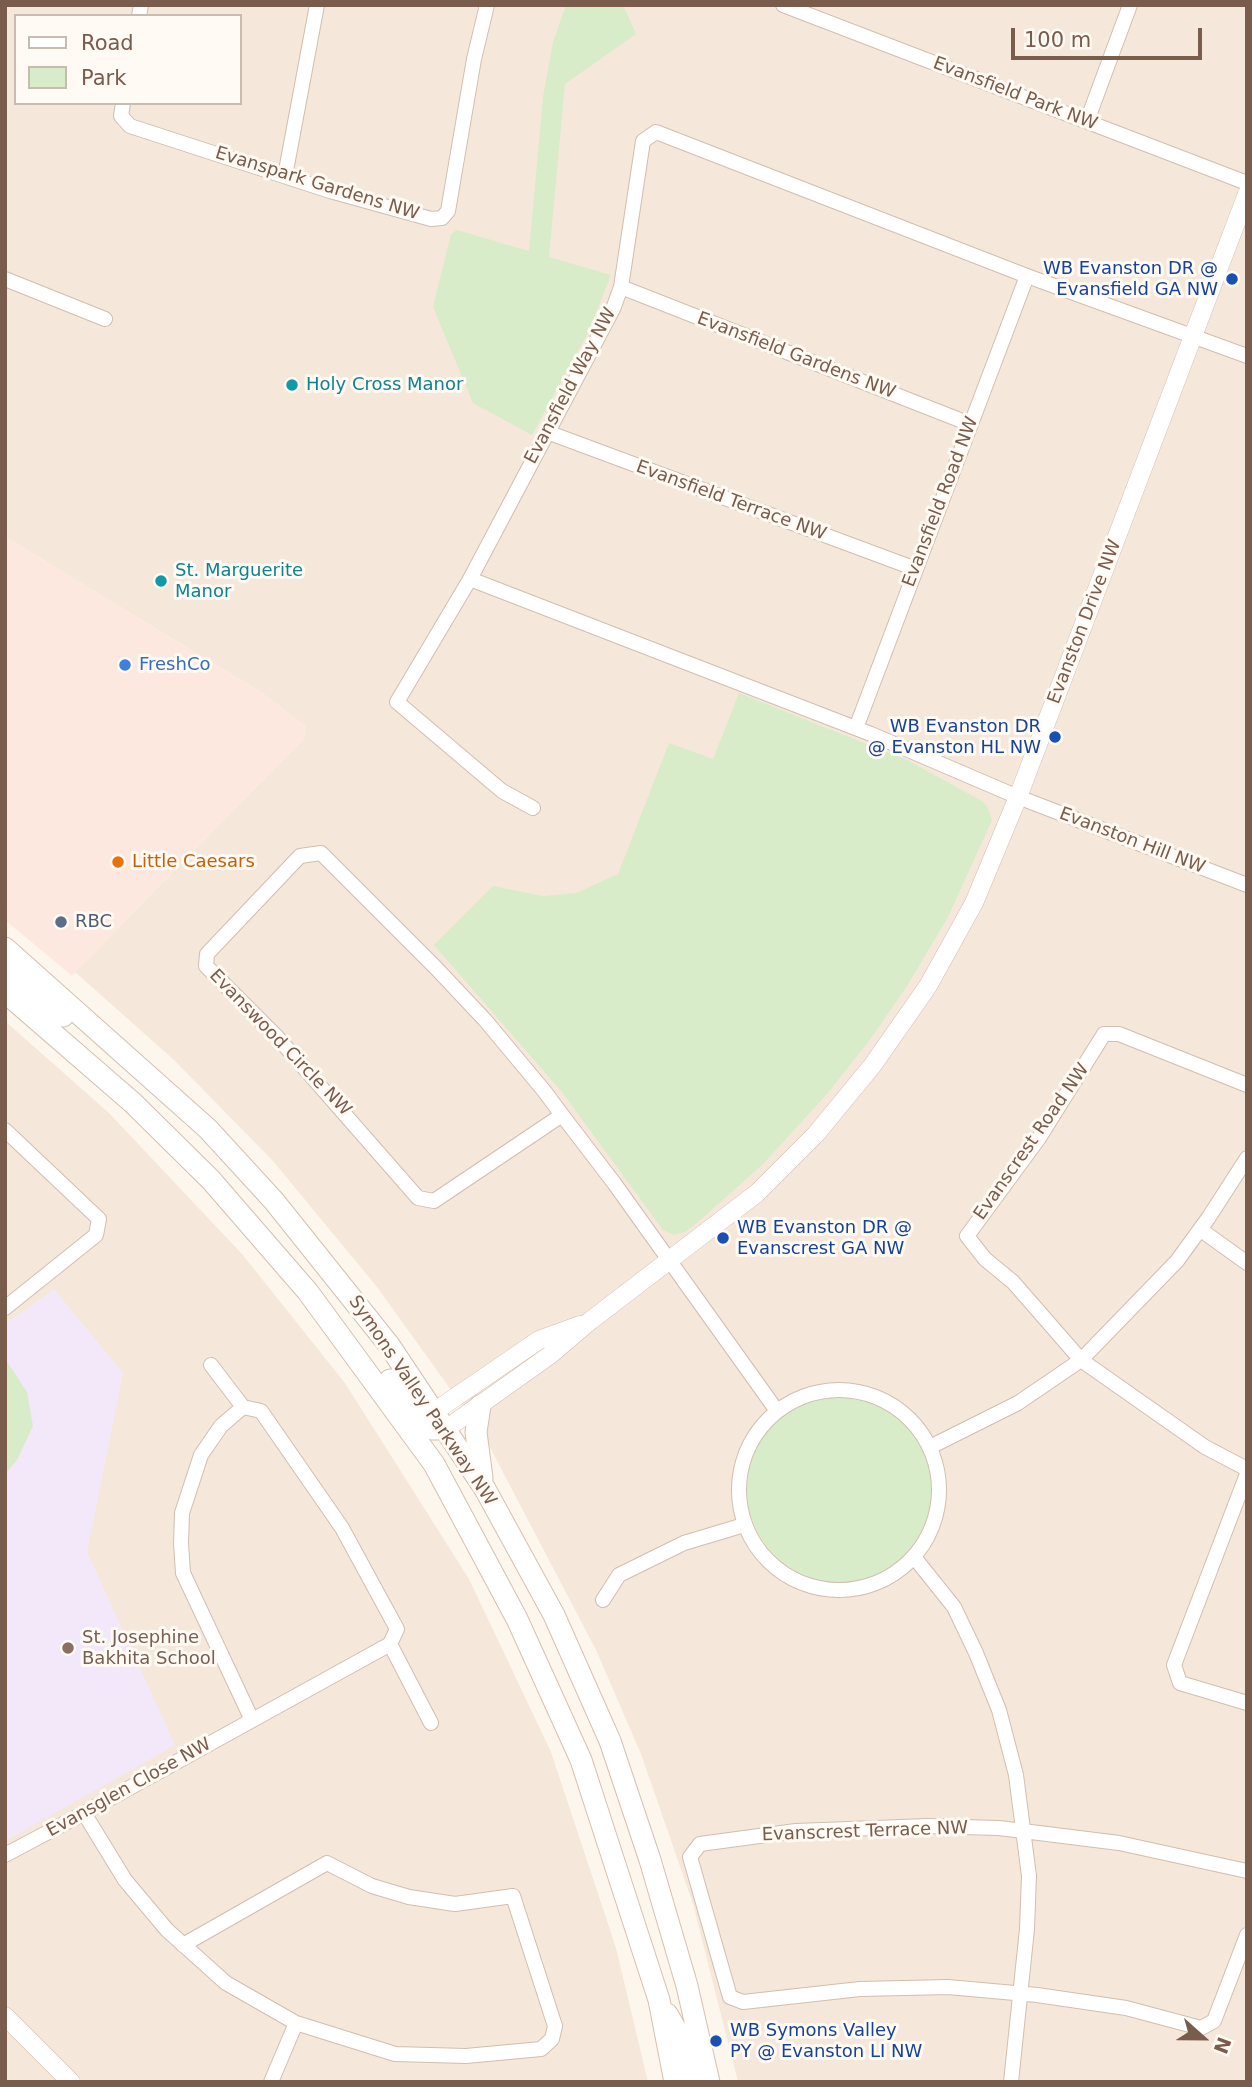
<!DOCTYPE html>
<style>
body{margin:0}
#map{position:relative;width:1252px;height:2087px;overflow:hidden;background:#fdf6ec;font-family:"DejaVu Sans",sans-serif}
canvas{display:block}
.frame{position:absolute;inset:0;border:7px solid #7a5c4d;pointer-events:none}
.legend{position:absolute;left:14px;top:14px;width:228px;height:91px;box-sizing:border-box;background:#fffaf3;border:2px solid #cabbb1;margin:0;padding:9px 12px;list-style:none;font-size:21px;color:#7a5c4d}
.legend li{display:flex;align-items:center;gap:14px;height:35px}
.legend b{width:35px;border:2px solid #cabbb1}
.north{position:absolute;left:1168px;top:2003px;width:70px;height:70px;-webkit-text-stroke:5px #fffaf3;paint-order:stroke;rotate:111deg;font-size:19px;font-weight:700;line-height:28px;text-align:center;color:#7a5c4d}
.north::after{content:'';display:block;margin:auto;width:24px;height:32px;background:#7a5c4d;clip-path:polygon(50% 0,100% 100%,50% 72%,0 100%)}
.scale{position:absolute;left:1011px;top:28px;width:191px;height:32px;box-sizing:border-box;border:4px solid #7a5c4d;border-top:0;padding-left:9px;font-size:21px;line-height:24px;white-space:nowrap;color:#7a5c4d;-webkit-text-stroke:5px #fffaf3;paint-order:stroke}
</style>
<div id="map">
<canvas width="1252" height="2087"></canvas>
<div class="frame"></div>
<ul class="legend">
<li><b style="height:9px;background:#fff"></b>Road</li>
<li><b style="height:19px;background:#d8ecc9"></b>Park</li>
</ul>
<div class="north">N</div>
<div class="scale">100 m</div>
</div>
<script>
const ctx = document.querySelector('canvas').getContext('2d');
ctx.lineJoin = 'round';
function paint(path, color) { ctx.fillStyle = color; ctx.fill(path, 'evenodd'); }
const poly = rows => new Path2D(rows.map(r => 'M' + r).join(''));
function stroke(path, color, width, dash) { ctx.strokeStyle = color; ctx.lineWidth = width; ctx.lineCap = dash ? 'butt' : 'round'; ctx.setLineDash(dash || []); ctx.stroke(path); }
function label(font, color, halo, rows, align = 'center') {
  ctx.font = font + ' "DejaVu Sans",sans-serif'; ctx.lineWidth = 6; ctx.setLineDash([]); ctx.textBaseline = 'middle'; ctx.strokeStyle = halo; ctx.fillStyle = color; for (const [text, x, y, turn = 0] of rows) {
    ctx.save(); ctx.translate(x, y); ctx.rotate((+turn || 0) * Math.PI / 180); ctx.textAlign = isNaN(turn) ? turn : align; if (halo) ctx.strokeText(text, 0, 0); ctx.fillText(text, 0, 0); ctx.restore();
  }
}
const residential = poly([
 [5,5,1247,5,1247,2082,738,2082,693,1904,641,1754,596,1650,484,1436,377,1287,273,1161,174,1060,75,972,304,738,306,727,262,693,5,537],
 [16,16,240,16,240,103,16,103],
 [5,1021,109,1113,242,1254,345,1383,469,1579,551,1752,616,1948,648,2082,5,2082]
]);
const commercial = poly([
 [5,537,262,693,306,727,304,738,72,976,5,920]
]);
const education = poly([
 [54,1289,123,1373,87,1552,175,1745,5,1841,5,1324]
]);
const green = poly([
 [566,5,623,5,636,34,565,84,549,257,611,275,588,333,532,435,473,403,433,307,451,234,457,230,529,251,543,97,553,42],
 [739,693,907,760,982,801,987,806,992,820,948,917,907,986,869,1041,826,1095,763,1164,698,1222,685,1232,674,1235,663,1230,562,1092,434,945,493,886,543,896,576,893,618,874,669,743,713,759],
 [6,1360,27,1392,33,1426,17,1460,5,1474],
 '747 1489a93 93 0 1 1 186 0a93 93 0 1 1-186 0Z'
]);
const minor = poly([
 [783,5,1247,183],
 [139,16,141,5],
 [123,103,121,116,130,126,330,191,431,219,442,218,448,211,474,59,487,5],
 [1087,121,1130,5],
 [285,176,317,5],
 [5,279,105,319],
 [621,287,970,424],
 [1247,356,1027,276,656,132,643,141,621,287,613,309,470,579,871,734,1018,797,1247,885],
 [547,432,916,569],
 [470,579,397,702,502,791,533,808],
 [856,728,1027,276],
 [1247,1085,1119,1034,1104,1034,1039,1138,967,1236,985,1259,1013,1282,1081,1360,1205,1447,1247,1469],
 [562,1115,434,1201,418,1198,278,1038,206,966,207,954,300,856,321,853,436,968,485,1020,545,1092,562,1115,614,1183,777,1411],
 [5,1130,99,1219,96,1235,5,1308],
 [1201,1230,1247,1263],
 [211,1365,243,1407],
 '739 1490a100 100 0 1 1 200 0a100 100 0 1 1-200 0Z',
 [930,1447,1018,1403,1081,1360,1177,1261,1209,1217,1247,1158],
 [1247,1474,1174,1665,1180,1683,1247,1703],
 [914,1557,954,1607,976,1653,999,1710,1016,1775,1029,1876,1027,1929,1011,2082],
 [603,1600,619,1575,684,1543,744,1525],
 [390,1644,431,1723],
 [84,1813,125,1880,167,1930,226,1983,296,2023,395,2054,466,2056,541,2049,552,2039,555,2026,513,1896,455,1904,409,1897,372,1886,327,1863,183,1945],
 [5,1855,84,1813,383,1648,390,1644,397,1629,342,1528,261,1411,243,1407,221,1426,201,1455,182,1513,181,1543,183,1573,252,1720],
 [1247,1871,1119,1843,999,1828,927,1826,796,1831,700,1844,690,1857,730,1997,743,2002,860,1989,948,1987,1037,1995,1126,2008,1201,2028,1214,2021,1247,1935],
 [271,2082,296,2023]
]);
const tertiary = poly([
 [425,1418,539,1340,580,1325],
 [446,1429,550,1355,590,1321,757,1193,816,1134,872,1066,928,986,974,903,1018,797,1247,194],
 [5,2016,71,2082]
]);
const secondary = poly([
 [5,948,208,1129,274,1201,389,1345,485,1489,554,1615,610,1741,650,1860,687,1986,709,2082],
 [5,971,63,1016],
 [5,992,133,1103,211,1180,308,1292,434,1464,517,1619,581,1760,659,2000,675,2082],
 [390,1380,432,1429,437,1429],
 [480,1406,476,1432,482,1478],
 [667,2014,681,2038,692,2082]
]);
const markers = [
 [1232,279,7,"#1a4fb4"],
 [292,385,7,"#0f9aa8"],
 [161,581,7,"#0f9aa8"],
 [125,665,7,"#3f7fe0"],
 [1055,737,7,"#1a4fb4"],
 [118,862,7,"#e8710a"],
 [61,922,7,"#5c6f8a"],
 [723,1238,7,"#1a4fb4"],
 [68,1648,7,"#8d6e63"],
 [716,2041,7,"#1a4fb4"]
];
const streetNames = [
 ["Evansfield Park NW",1015,94,21],
 ["Evanspark Gardens NW",317,184,17],
 ["Evansfield Gardens NW",796,356,21],
 ["Evansfield Way NW",571,386,-62],
 ["Evansfield Terrace NW",731,501,20],
 ["Evansfield Road NW",941,502,-69],
 ["Evanston Drive NW",1085,622,-69],
 ["Evanston Hill NW",1132,841,21],
 ["Evanswood Circle NW",280,1043,46],
 ["Evanscrest Road NW",1032,1142,-55],
 ["Symons Valley Parkway NW",422,1401,56],
 ["Evansglen Close NW",129,1788,-29],
 ["Evanscrest Terrace NW",865,1832,-2]
];
const transitNames = [
 ["WB Evanston DR @",1218,269],
 ["Evansfield GA NW",1218,290],
 ["WB Evanston DR",1041,727],
 ["@ Evanston HL NW",1041,748],
 ["WB Evanston DR @",737,1228,"left"],
 ["Evanscrest GA NW",737,1249,"left"],
 ["WB Symons Valley",730,2031,"left"],
 ["PY @ Evanston LI NW",730,2052,"left"]
];
const cultureNames = [
 ["Holy Cross Manor",306,385],
 ["St. Marguerite",175,571],
 ["Manor",175,592]
];
const shopNames = [
 ["FreshCo",139,665]
];
const foodNames = [
 ["Little Caesars",132,862]
];
const serviceNames = [
 ["RBC",75,922]
];
const educationNames = [
 ["St. Josephine",82,1638],
 ["Bakhita School",82,1659]
];
paint(residential, '#f5e8da');
paint(commercial, '#fde8e0');
paint(education, '#f3e8fa');
paint(green, '#d8ecc9');
stroke(minor, '#d1beb0', 16);
stroke(tertiary, '#d1beb0', 19);
stroke(secondary, '#d6c0b0', 23);
stroke(minor, '#fff', 14);
stroke(tertiary, '#fff', 18);
stroke(secondary, '#fff', 21);
for (const [x, y, r, color] of markers) { const dot = new Path2D(); dot.arc(x, y, r, 0, 2 * Math.PI); ctx.fillStyle = color; ctx.fill(dot); stroke(dot, '#fffaf3', 2.5); }
label('18px', '#7a5c4d', '#fffaf3', streetNames);
label('18px', '#164399', '#fffaf3', transitNames, 'right');
label('18px', '#0d838f', '#fffaf3', cultureNames, 'left');
label('18px', '#366cbe', '#fffaf3', shopNames, 'left');
label('18px', '#c56008', '#fffaf3', foodNames, 'left');
label('18px', '#4e5e75', '#fffaf3', serviceNames, 'left');
label('18px', '#785e54', '#fffaf3', educationNames, 'left');
</script>
